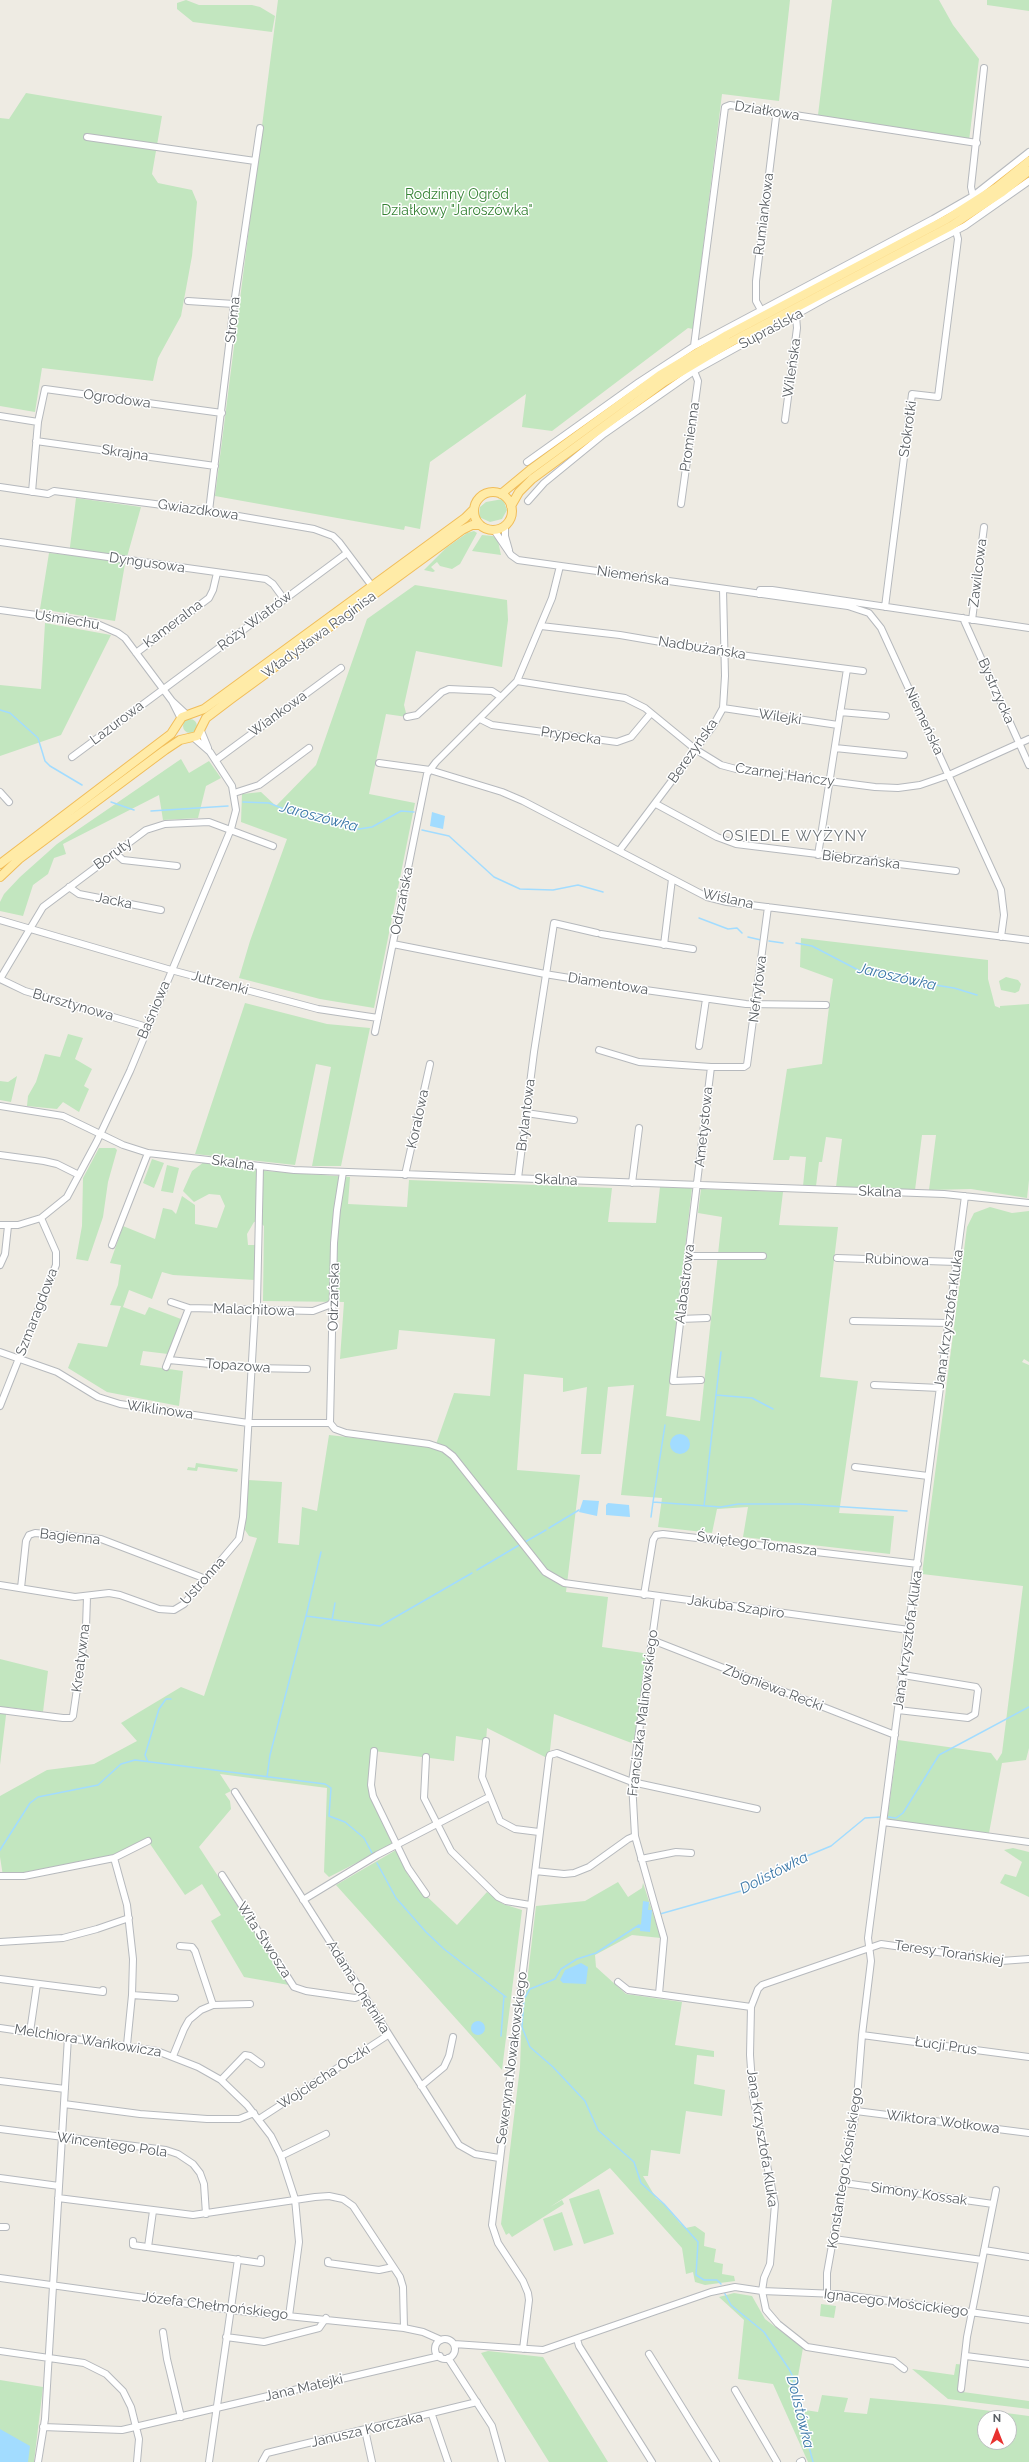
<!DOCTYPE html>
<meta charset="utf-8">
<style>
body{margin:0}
#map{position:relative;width:1029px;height:2462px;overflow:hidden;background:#eeebe3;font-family:Raleway,sans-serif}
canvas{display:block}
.north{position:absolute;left:977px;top:2410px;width:40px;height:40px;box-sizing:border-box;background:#fff;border:1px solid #bdbfc1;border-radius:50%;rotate:0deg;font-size:11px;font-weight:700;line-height:16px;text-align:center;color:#5b6064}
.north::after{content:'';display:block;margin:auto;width:14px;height:18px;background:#e8312f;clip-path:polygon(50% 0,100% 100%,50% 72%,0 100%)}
</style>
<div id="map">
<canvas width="1029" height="2462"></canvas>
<div class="north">N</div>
</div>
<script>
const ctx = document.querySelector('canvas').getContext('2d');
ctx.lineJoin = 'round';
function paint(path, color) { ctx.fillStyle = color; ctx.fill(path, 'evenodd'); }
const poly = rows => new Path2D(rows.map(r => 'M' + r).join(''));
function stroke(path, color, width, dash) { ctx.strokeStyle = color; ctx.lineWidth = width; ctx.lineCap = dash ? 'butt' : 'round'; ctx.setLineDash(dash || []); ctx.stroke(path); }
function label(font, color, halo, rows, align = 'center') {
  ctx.font = font + ' Raleway,sans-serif'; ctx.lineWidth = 3; ctx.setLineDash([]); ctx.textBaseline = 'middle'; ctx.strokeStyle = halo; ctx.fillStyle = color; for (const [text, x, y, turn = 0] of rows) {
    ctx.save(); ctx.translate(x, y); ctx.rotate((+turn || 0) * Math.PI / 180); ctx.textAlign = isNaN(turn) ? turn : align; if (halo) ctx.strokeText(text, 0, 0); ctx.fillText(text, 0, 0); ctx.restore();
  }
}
const green = poly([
 [186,0,199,5,252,5,260,7,275,16,272,32,193,22,177,9,177,3],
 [278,0,790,0,779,101,722,94,693,329,688,328,552,431,522,427,526,394,430,462,420,529,405,526,404,530,215,496],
 [832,0,939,0,953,25,979,59,969,141,818,115],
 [987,0,1029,0,1029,11,987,5],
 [26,93,162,116,152,174,158,183,192,190,197,202,192,256,181,316,158,358,153,381,42,368,35,412,0,406,0,118,9,119],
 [76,498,141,507,125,564,115,621,40,609,49,553,69,555],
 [503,499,507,510,502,519,490,522,479,517,480,507,486,502],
 [474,531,477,533,460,564,452,569,440,566,437,562,431,567,435,571,433,572,424,570,446,548,467,533],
 [482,535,493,536,498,541,501,555,472,551],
 [415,585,507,600,508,620,502,667,416,651,404,705,407,717,386,714,369,794,415,803,374,1008,320,999,239,978,250,941,287,839,241,822,242,794,261,792,276,806,316,765,367,619],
 [45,623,111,635,61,735,0,756,0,685,41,689],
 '183 726a7 7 0 1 1 14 0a7 7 0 1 1-14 0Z',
 [181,759,189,773,209,761,221,778,206,786,198,818,163,820,159,795,63,844,66,854,54,858,48,874,33,885,23,916,0,911,0,902,4,894,20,877,57,844],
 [801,938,988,960,988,979,995,1006,1000,1008,1000,1006,1029,1004,1029,1180,1027,1198,971,1189,929,1190,936,1135,922,1135,915,1190,836,1187,842,1139,826,1137,822,1162,819,1162,816,1186,803,1186,806,1157,790,1156,789,1160,773,1160,787,1069,822,1064,830,999,833,979,800,967],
 [1006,977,1018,980,1021,984,1019,991,1015,993,1001,990,999,981],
 [245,1003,327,1024,370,1028,341,1166,312,1166,331,1067,316,1064,295,1165,195,1154],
 [68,1034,83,1038,75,1059,92,1069,84,1086,89,1089,79,1112,63,1102,57,1109,27,1106,28,1096,36,1082,45,1054,60,1057],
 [17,1076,11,1102,0,1100,0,1081,8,1082],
 [99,1148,115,1148,117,1150,108,1182,103,1217,88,1261,76,1259,82,1226,83,1178],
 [152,1159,164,1163,154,1188,143,1183],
 [204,1162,266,1171,350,1177,348,1204,407,1207,409,1180,612,1188,608,1222,656,1223,660,1187,692,1188,666,1416,700,1421,722,1217,698,1213,701,1189,783,1192,779,1225,838,1227,820,1377,858,1381,839,1513,894,1516,890,1554,743,1537,748,1507,717,1509,712,1533,658,1527,662,1498,621,1495,634,1385,608,1387,601,1454,581,1454,587,1387,563,1392,563,1378,524,1374,517,1470,580,1475,566,1592,608,1597,602,1647,650,1654,637,1745,554,1714,549,1759,487,1728,486,1741,456,1736,454,1761,374,1751,371,1785,390,1831,388,1835,393,1844,329,1877,324,1872,327,1788,220,1774,231,1791,225,1794,230,1801,231,1809,199,1847,289,1985,244,1977,211,1921,221,1915,202,1884,185,1895,148,1841,114,1858,24,1876,3,1876,0,1857,0,1796,47,1770,94,1764,137,1741,121,1723,181,1687,204,1696,257,1538,249,1536,245,1530,248,1480,282,1482,278,1543,299,1545,302,1507,317,1511,329,1435,435,1447,454,1393,490,1396,495,1339,399,1330,397,1349,340,1359,344,1302,263,1301,264,1226,259,1221,254,1222,247,1234,248,1245,256,1245,255,1280,173,1275,162,1272,152,1299,129,1290,123,1307,145,1315,149,1307,181,1319,168,1354,143,1351,140,1365,183,1371,179,1406,107,1392,68,1368,78,1343,107,1347,121,1306,110,1305,118,1285,121,1265,110,1263,123,1226,155,1239,163,1208,172,1210,176,1214,182,1196,195,1205,195,1224,217,1228,225,1206,220,1195,209,1194,194,1202,183,1191,192,1171],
 [167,1165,179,1168,173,1193,161,1191],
 [990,1207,1012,1213,1029,1211,1029,1362,1024,1359,1022,1362,1029,1365,1029,1748,1026,1760,1002,1763,989,1833,887,1821,898,1740,991,1753,997,1761,1002,1753,1023,1586,922,1574,967,1227,974,1213],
 [196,1463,238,1469,237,1472,198,1467,197,1471,187,1470,188,1467,195,1468],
 [0,1659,48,1671,43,1712,7,1707,0,1765],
 [1013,1848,1029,1852,1029,1897,1000,1883,1005,1874,1016,1877,1022,1862,1004,1850],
 [396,1850,408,1875,419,1889,457,1925,487,1892,503,1904,522,1910,502,2070,336,1885],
 [618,1882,628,1897,642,1888,643,1883,661,1938,632,1935,595,1955,596,1967,626,1994,682,2002,675,2045,714,2051,714,2057,697,2055,694,2084,725,2090,722,2116,686,2111,680,2154,651,2150,648,2176,643,2176,656,2198,664,2204,680,2223,686,2228,695,2226,705,2233,704,2246,716,2249,714,2262,723,2264,722,2274,734,2276,735,2281,705,2285,695,2282,693,2272,686,2274,682,2248,610,2168,550,2207,562,2200,564,2204,512,2237,509,2233,506,2235,501,2224,520,2067,522,2012,524,2008,536,1906,585,1901],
 [599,2189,614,2234,584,2244,569,2199],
 [562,2212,573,2245,554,2251,543,2219],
 [734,2293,752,2296,765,2319,803,2348,794,2399,805,2410,818,2412,822,2395,848,2398,844,2412,867,2414,870,2398,945,2405,1029,2416,1029,2462,808,2462,773,2384,738,2379,744,2320,719,2297],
 [985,2418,1009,2418,1009,2442,985,2442],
 [821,2304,836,2306,834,2318,820,2316],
 [488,2351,543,2357,608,2462,549,2462,481,2353],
 [956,2364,967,2365,963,2392,1029,2401,1029,2409,948,2399,912,2369,954,2375],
 [0,2380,43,2387,34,2462,0,2462]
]);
const water = poly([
 [432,812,445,816,443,829,430,826],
 '670 1444a10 10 0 1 1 20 0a10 10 0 1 1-20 0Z',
 [583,1500,599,1501,597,1516,579,1512],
 [608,1503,629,1505,630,1517,606,1515,606,1505],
 [643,1901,649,1902,648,1910,652,1910,650,1932,640,1931,640,1928,636,1928,641,1924],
 [581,1963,588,1967,586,1984,563,1983,560,1980,565,1970],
 '471 2028a7 7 0 1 1 14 0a7 7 0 1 1-14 0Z',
 [0,2429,30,2446,28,2462,0,2462]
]);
const stream = poly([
 [0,710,10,713,38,738,45,761,50,766,82,785],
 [111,802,134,810],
 [243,802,269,803,296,814,322,817,359,829,372,827,401,811,414,812],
 [151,811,228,806],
 [422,830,449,836,494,877,520,889,553,890,578,885,603,892],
 [699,918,728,929,737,928,742,933],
 [748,937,761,940],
 [769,941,783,943],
 [796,943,812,946,862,972,901,977,916,982,954,988,977,995],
 [716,1395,721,1352],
 [653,1502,665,1425],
 [704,1506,716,1395,752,1398,773,1409],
 [651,1517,653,1502,721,1507,738,1504,799,1504,907,1511],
 [549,1528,579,1510],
 [525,1542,546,1530],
 [477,1570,521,1544],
 [306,1616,321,1552],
 [332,1620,335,1603],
 [148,1762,145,1755,159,1709,166,1699,171,1699],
 [267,1777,270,1755,306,1616,380,1626,472,1573],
 [888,1817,896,1818,903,1813,939,1755,1029,1707],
 [0,1850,30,1803,38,1797,98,1785,121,1764,135,1760,325,1784,331,1788,329,1816,345,1822,364,1838,372,1853],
 [377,1863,396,1898,426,1932,444,1949,506,1997],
 [660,1914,748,1889,778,1868,831,1846,865,1818,881,1817],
 [639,1925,596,1953,577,1959,561,1969,555,1979,530,1989,524,1999,522,2027,530,2047,553,2067,585,2101,598,2130,634,2162,641,2183,664,2204,698,2242,696,2275,704,2280,717,2280,721,2284],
 [501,2036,504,1996],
 [724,2292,731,2305,764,2332,789,2369,794,2379,794,2400,803,2409,807,2439,813,2462]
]);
const minor = poly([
 [87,137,255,161],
 [973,196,971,187,984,68],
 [188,301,234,304],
 [761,310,756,301,756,281,776,117],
 [694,346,725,107,730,105,977,143],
 [0,416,38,422,32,492],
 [785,420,797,328,796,316],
 [38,422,45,389,222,413],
 [36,441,215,466],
 [527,462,639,382,694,346,933,219,973,196,1029,152],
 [0,487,48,494,54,491,209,511,314,529,333,536,339,542,372,586],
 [528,501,544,483,604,434,694,371,826,298,965,226,1029,181],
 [681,504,698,381,694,371],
 [209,511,234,304,260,128],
 [505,526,505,536,509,550],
 [494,530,511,555,518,560,848,606,869,613,881,628,1001,890,1004,915,1001,937],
 [0,542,266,579,273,584,284,599],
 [759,594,760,590,772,590,1029,628],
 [885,607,912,394,938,397,958,239,956,231],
 [0,610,95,623,118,633,125,638,172,701,187,715],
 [963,618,1029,765],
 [972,620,984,527],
 [541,626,620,635,725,653,863,671],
 [136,653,209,598,213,590,217,573],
 [517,681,625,698,645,708,695,749,721,765,736,769,875,787,898,788,920,785,949,775,1029,739],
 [172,701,181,719],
 [723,708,838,725],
 [840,712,886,716],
 [407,717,417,715,442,692,449,689,492,691,501,697],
 [480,719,492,725,617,742,631,737,651,713],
 [201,731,208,748],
 [835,748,904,755],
 [72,757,347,553],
 [216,760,341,668],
 [379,763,430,770,502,792,523,801,707,897,727,902,1029,940],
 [0,792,9,802],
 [234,793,259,785,309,748],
 [656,804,717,837,736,844,956,871],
 [619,851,713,726,723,708,725,676,723,589],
 [114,852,123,860,177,866],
 [818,855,847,669],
 [69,887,79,894,161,910],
 [0,920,171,970,318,1009,378,1018],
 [601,934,693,949],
 [393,944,545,974,631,988,746,1004,826,1005],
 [664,945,672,879],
 [0,979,43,907,146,830,165,824,209,822,273,846],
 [0,979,25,991,147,1027],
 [375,1032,427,774,436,762,517,681,552,598,560,566],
 [699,1046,706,999],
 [599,1050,639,1062,711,1067,744,1067,747,1065,768,907],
 [0,1106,63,1116,123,1145,148,1153,294,1170,944,1194,1029,1203],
 [526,1113,574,1120],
 [0,1155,44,1161,57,1164,79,1175],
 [405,1175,430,1064],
 [518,1178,534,1052,554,923,597,933],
 [632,1183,639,1128],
 [0,1225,18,1225,41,1218,67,1197,97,1141,130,1071,231,829,236,810,232,786,210,752,194,738],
 [112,1245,148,1153],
 [689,1256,763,1256],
 [837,1258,956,1262],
 [0,1265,5,1254,8,1226],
 [171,1302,189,1308,313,1311,329,1305,335,1300],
 [680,1319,707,1318],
 [853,1321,948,1323],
 [0,1352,57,1372,98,1397,120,1404,248,1423,330,1423],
 [169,1360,251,1368,307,1369],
 [166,1367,189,1308],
 [701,1380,673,1381,711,1067],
 [874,1385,940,1388],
 [0,1406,56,1265,56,1252,41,1218],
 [330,1423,335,1429,346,1433,429,1444,444,1449,453,1456,545,1572,564,1583,909,1630],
 [330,1423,334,1243,337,1210,343,1172],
 [855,1467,928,1476],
 [0,1585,75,1597,109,1593,120,1595,159,1609,174,1610,184,1604,239,1539,243,1517,255,1309,257,1303,260,1167],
 [21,1588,26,1541,29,1535,35,1533,101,1539,206,1579],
 [644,1595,653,1540,656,1535,663,1534,918,1564],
 [658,1596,632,1782,635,1836,664,1938,659,1994],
 [652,1640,895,1735],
 [0,1710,63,1718,71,1718,73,1716,86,1627,87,1597],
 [898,1710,968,1718,975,1714,978,1690,976,1687,903,1675],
 [486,1741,482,1777,500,1821,515,1829,539,1832],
 [374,1751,371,1785,373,1796,408,1868,426,1894],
 [426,1757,424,1798,451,1851,498,1897,506,1901,530,1905],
 [235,1792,459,2145,475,2154,499,2158],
 [883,1822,1029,1842],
 [114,1858,127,1905,133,1959,132,1995,127,2045],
 [641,1859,676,1852,691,1853],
 [535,1871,564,1874,574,1873,589,1867,628,1839,635,1836],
 [222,1875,294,1987,306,1991,355,1998,363,1995],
 [0,1876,24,1876,114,1858,148,1841],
 [303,1900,377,1855,489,1797],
 [0,1942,63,1938,97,1929,129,1918],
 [180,1946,192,1947,195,1951,213,2005],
 [0,1979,103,1992,103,1990],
 [618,1982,628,1990,751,2007],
 [132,1995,175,1998],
 [0,2028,157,2051,198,2067,221,2080,247,2105,271,2136,281,2156,295,2199,299,2242,289,2316],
 [30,2032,37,1984],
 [862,2035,1029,2057],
 [173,2056,184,2029,189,2020,201,2010,213,2005,250,2004],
 [221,2080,245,2055,250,2056,261,2064],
 [0,2081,65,2089],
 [421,2086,444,2067,449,2056,453,2037],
 [64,2104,140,2114,207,2119,239,2119,254,2113],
 [856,2111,1029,2133],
 [259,2119,388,2035],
 [0,2129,166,2150,178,2154,193,2164,200,2173,204,2184,206,2214],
 [281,2156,326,2134],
 [0,2178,59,2186],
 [844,2183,993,2204],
 [58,2198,193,2215,315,2197,329,2196,343,2199,353,2206,400,2277,403,2287,404,2328],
 [0,2227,6,2227],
 [834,2239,982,2260],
 [133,2241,133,2245,261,2263,261,2259],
 [148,2247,153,2211],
 [984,2250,1029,2257],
 [328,2261,328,2263,379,2270,393,2267],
 [0,2278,239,2311,404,2328,423,2332,441,2340],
 [827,2293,827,2273,856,2111,862,2035,871,1961,868,1938,965,1196],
 [163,2332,167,2359,181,2417],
 [226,2337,264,2342,319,2328,326,2318],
 [577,2339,579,2346,652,2462],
 '435 2349a10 10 0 1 1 20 0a10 10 0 1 1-20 0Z',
 [454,2344,543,2350,711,2292,735,2287,762,2291,837,2294,1029,2320],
 [523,2349,529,2300,528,2293,523,2281,498,2243,492,2225,549,1758,550,1755,557,1753,632,1782,757,1809],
 [0,2351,84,2363,106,2374,123,2391,131,2407,139,2439,137,2462],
 [649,2354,716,2462],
 [966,2356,1029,2364],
 [448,2358,492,2426,502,2462],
 [904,2369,894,2361,807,2347,778,2324,766,2310,762,2291,764,2278,770,2264,775,2204,753,2096,750,2055,751,2007,758,1989,762,1985,881,1944,1001,1961,1029,1959],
 [961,2389,967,2337,996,2190],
 [735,2390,777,2462],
 [432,2415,448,2462],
 [43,2427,122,2430,440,2356],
 [365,2430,372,2462],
 [38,2462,45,2419,68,2037],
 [209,2462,238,2259],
 [262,2462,267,2453,477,2402],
 [800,2462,802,2461]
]);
const major = poly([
 '474 511a19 19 0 1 1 38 0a19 19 0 1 1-38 0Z',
 [501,494,530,470,660,375,727,335,947,219,997,187,1029,161],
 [511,506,519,492,532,479,664,382,731,342,951,226,1001,193,1029,171],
 [0,864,171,734,182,717,204,709,465,518,474,509],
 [0,877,19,859,165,750,180,740,197,736,206,718,231,699,462,530,472,525,480,525]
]);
const streetNames = [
 ["Działkowa",767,111,9],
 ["Rumiankowa",764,214,-83],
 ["Stroma",233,320,-84],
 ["Supraślska",771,329,-28],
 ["Wileńska",792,368,-82],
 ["Ogrodowa",117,399,8],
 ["Stokrotki",908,429,-82],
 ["Promienna",690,437,-82],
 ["Skrajna",125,453,8],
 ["Gwiazdkowa",198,510,8],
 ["Dyngusowa",147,563,8],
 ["Zawilcowa",978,573,-83],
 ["Niemeńska",633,576,8],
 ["Uśmiechu",67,620,9],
 ["Róży Wiatrów",255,621,-37],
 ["Kameralna",173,624,-37],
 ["Władysława Raginisa",319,635,-36],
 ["Nadbużańska",702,648,9],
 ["Bystrzycka",996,691,66],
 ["Wiankowa",278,714,-36],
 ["Wilejki",780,717,8],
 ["Niemeńska",924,721,65],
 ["Lazurowa",117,723,-37],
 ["Prypecka",571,736,8],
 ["Berezyńska",693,751,-55],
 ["Czarnej Hańczy",785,775,8],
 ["Boruty",113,854,-36],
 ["Biebrzańska",861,860,7],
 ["Wiślana",728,899,12],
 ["Jacka",114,901,11],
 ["Odrzańska",402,901,-79],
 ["Jutrzenki",220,983,15],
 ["Diamentowa",608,984,9],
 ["Nefrytowa",758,989,-83],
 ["Bursztynowa",73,1005,16],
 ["Baśniowa",154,1010,-67],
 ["Brylantowa",526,1115,-83],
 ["Koralowa",418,1119,-78],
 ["Ametystowa",704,1127,-84],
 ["Skalna",233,1163,8],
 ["Skalna",556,1180,2],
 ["Skalna",880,1192,2],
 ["Rubinowa",897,1260,2],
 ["Alabastrowa",685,1284,-83],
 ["Odrzańska",334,1297,-89],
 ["Malachitowa",254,1310,2],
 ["Szmaragdowa",37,1312,-69],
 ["Jana Krzysztofa Kluka",949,1319,-82],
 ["Topazowa",238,1366,4],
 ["Wiklinowa",160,1410,8],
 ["Bagienna",70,1537,6],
 ["Świętego Tomasza",757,1544,7],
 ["Ustronna",203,1581,-48],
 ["Jakuba Szapiro",736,1607,8],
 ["Jana Krzysztofa Kluka",908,1640,-82],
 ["Kreatywna",81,1658,-83],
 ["Zbigniewa Rećki",773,1688,21],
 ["Franciszka Malinowskiego",643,1713,-83],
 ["Wita Stwosza",264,1940,57],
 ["Teresy Torańskiej",949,1953,8],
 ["Adama Chętnika",358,1987,58],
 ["Melchiora Wańkowicza",88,2041,9],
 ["Łucji Prus",946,2046,8],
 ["Seweryna Nowakowskiego",512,2058,-83],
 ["Wojciecha Oczki",324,2077,-33],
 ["Wiktora Wołkowa",943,2122,7],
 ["Jana Krzysztofa Kluka",762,2138,81],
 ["Wincentego Pola",112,2145,8],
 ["Konstantego Kosińskiego",845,2168,-81],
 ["Simony Kossak",919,2194,8],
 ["Ignacego Mościckiego",896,2303,7],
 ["Józefa Chełmońskiego",215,2306,7],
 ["Jana Matejki",304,2388,-13],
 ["Janusza Korczaka",367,2430,-13]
];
const parkNames = [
 ["Rodzinny Ogród",457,195],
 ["Działkowy \"Jaroszówka\"",457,211]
];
const waterNames = [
 ["Jaroszówka",319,817,15],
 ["Jaroszówka",897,977,13],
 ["Dolistówka",774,1873,-27],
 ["Dolistówka",800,2412,76]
];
const neighbourhoodNames = [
 ["OSIEDLE WYŻYNY",795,836]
];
paint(green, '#c2e6bf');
paint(water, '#a2dcff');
stroke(stream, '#a2dcff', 1.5);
stroke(minor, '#b6b9bd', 8);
stroke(major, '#f1bd59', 10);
stroke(minor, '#fff', 6);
stroke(major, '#ffeba7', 8);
label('14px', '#5b6064', '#fff', streetNames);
label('14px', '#358234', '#fff', parkNames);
label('italic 15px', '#3c78a8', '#fff', waterNames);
ctx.letterSpacing = '1px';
label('15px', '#6c7276', '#fff', neighbourhoodNames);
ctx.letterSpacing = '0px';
</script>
